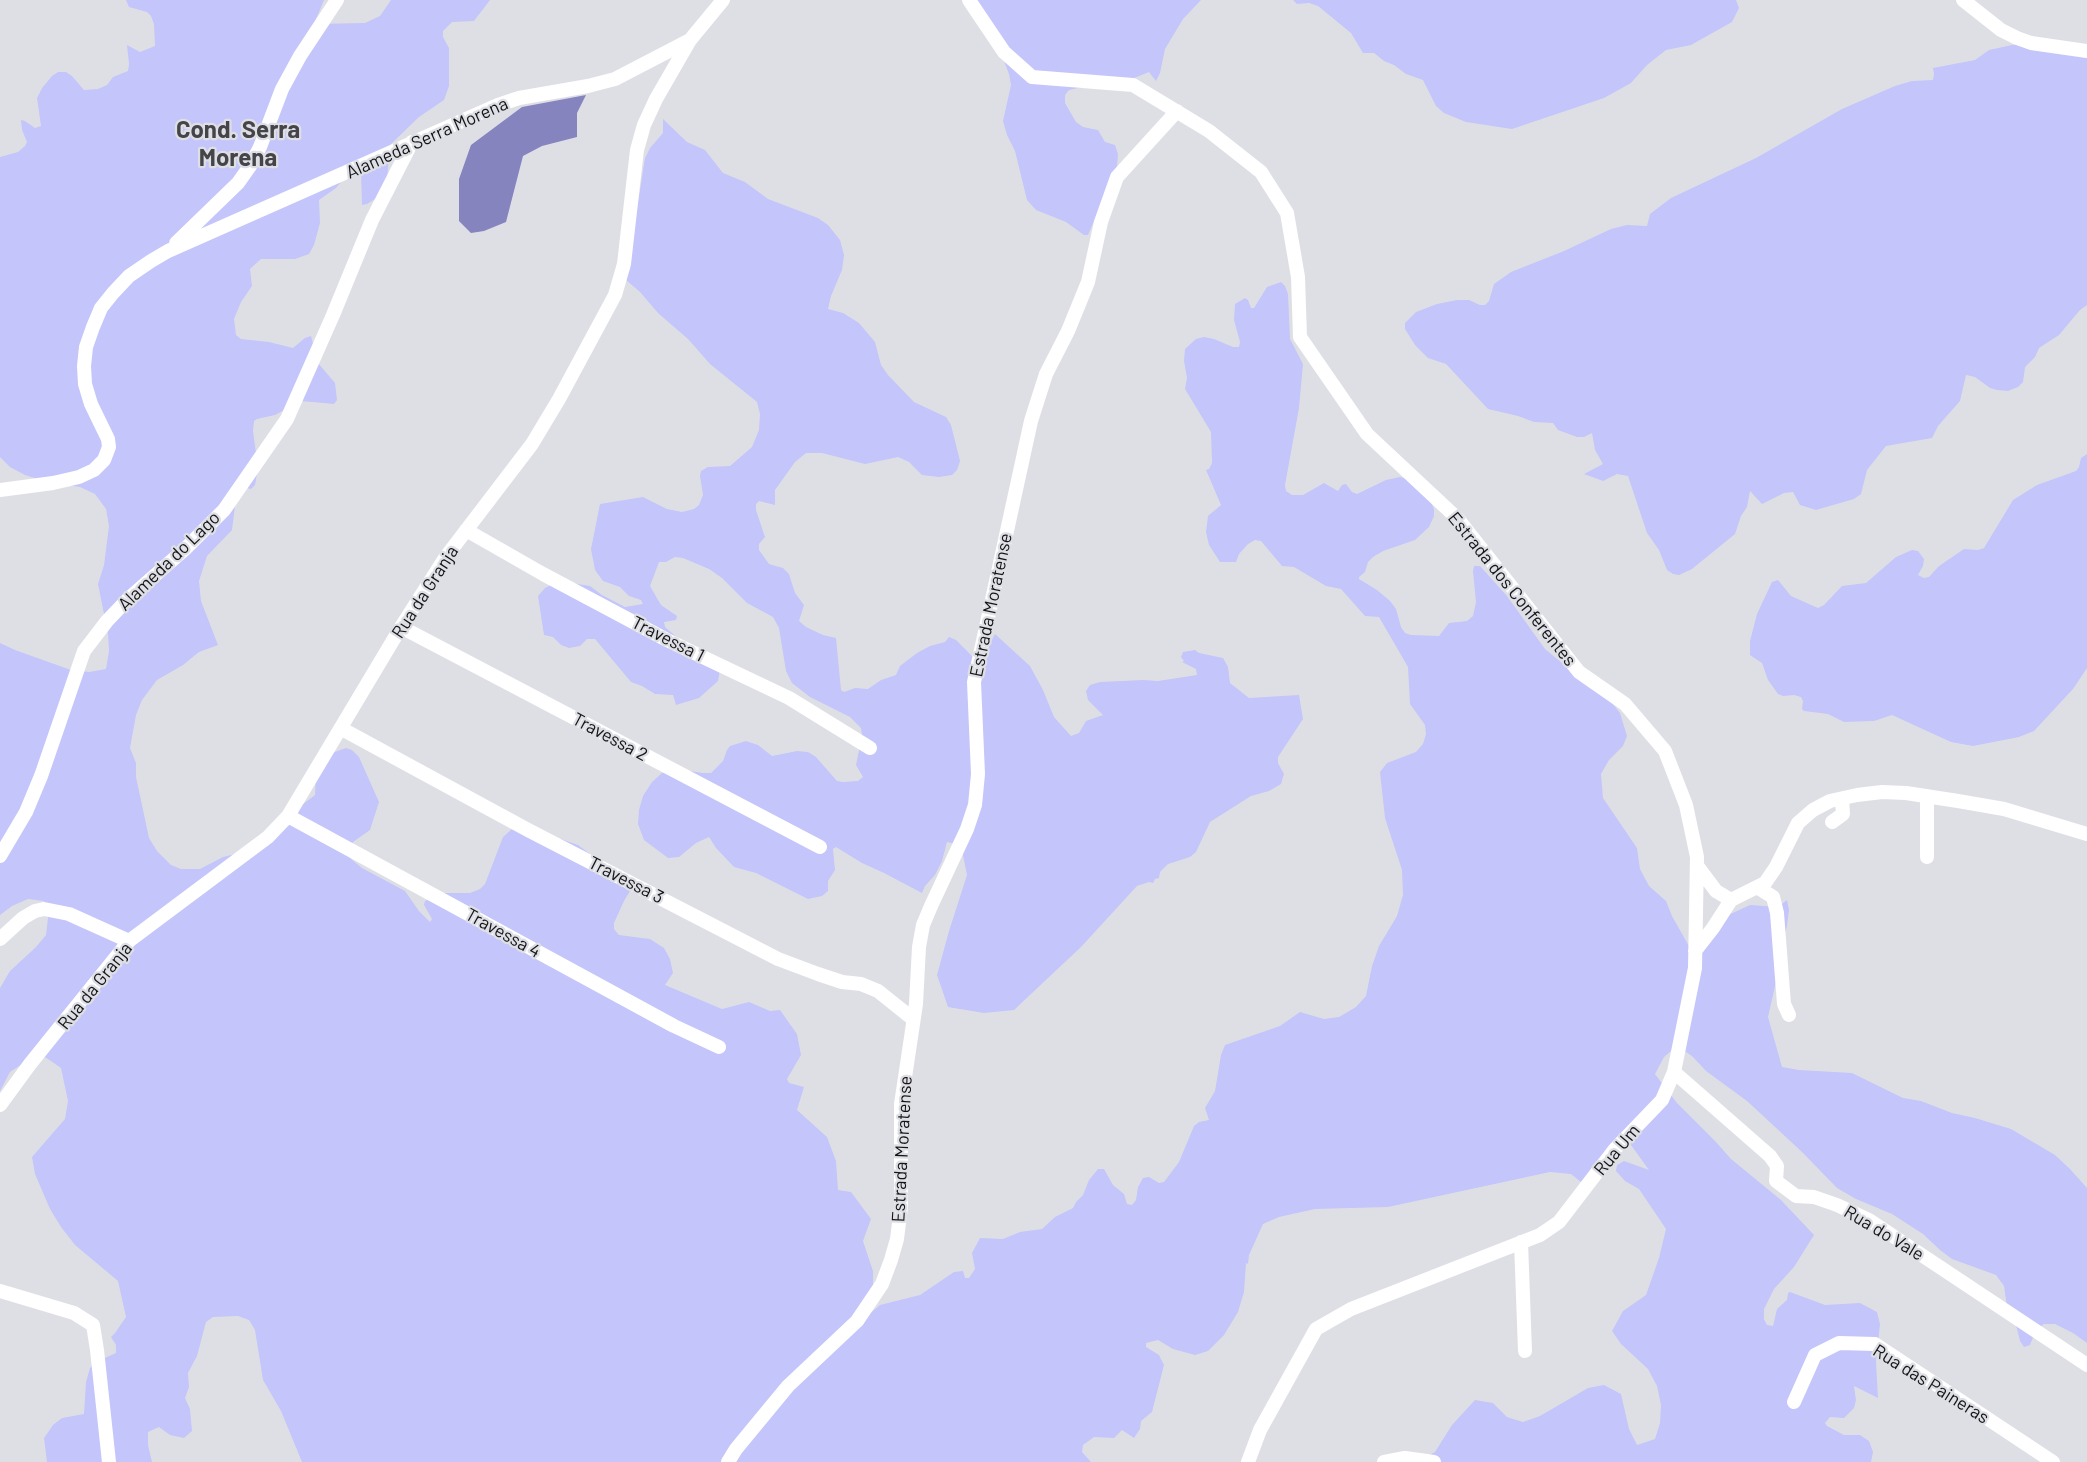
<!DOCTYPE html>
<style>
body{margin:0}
canvas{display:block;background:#dedfe5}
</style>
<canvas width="2087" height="1462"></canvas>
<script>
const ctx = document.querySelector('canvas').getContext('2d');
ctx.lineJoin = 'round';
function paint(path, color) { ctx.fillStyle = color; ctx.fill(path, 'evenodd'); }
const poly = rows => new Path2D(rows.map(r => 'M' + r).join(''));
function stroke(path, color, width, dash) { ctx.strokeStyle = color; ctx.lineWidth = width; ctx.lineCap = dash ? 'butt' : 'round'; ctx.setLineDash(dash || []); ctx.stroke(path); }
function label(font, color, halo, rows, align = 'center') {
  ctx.font = font + ' Barlow,sans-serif'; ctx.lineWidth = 4.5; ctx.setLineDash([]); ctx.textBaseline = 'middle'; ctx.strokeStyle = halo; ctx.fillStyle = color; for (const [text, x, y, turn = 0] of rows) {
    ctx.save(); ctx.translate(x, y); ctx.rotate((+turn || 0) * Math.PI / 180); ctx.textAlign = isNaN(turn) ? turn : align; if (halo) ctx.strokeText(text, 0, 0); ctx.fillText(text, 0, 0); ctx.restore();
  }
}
const green = poly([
 [126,0,324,0,314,24,365,23,380,16,391,0,490,0,474,21,452,22,443,31,443,37,449,48,449,86,444,100,419,117,390,145,386,192,367,204,362,205,361,171,350,171,336,188,319,200,320,223,314,245,309,254,295,259,261,259,250,269,252,286,241,302,234,319,236,335,241,339,269,342,293,348,305,338,311,336,318,363,335,383,337,400,334,404,301,401,275,415,257,419,254,421,253,431,258,468,255,485,251,489,241,487,237,489,232,530,207,556,199,581,201,601,218,645,199,652,183,665,157,680,142,700,136,715,130,748,136,763,136,777,149,838,157,851,171,865,181,869,200,869,223,857,268,846,278,829,294,811,315,795,316,775,329,754,346,748,352,750,359,757,379,802,370,830,353,842,350,851,351,859,362,868,405,891,419,911,430,922,432,919,424,905,425,901,442,893,470,893,480,889,485,884,503,837,513,828,529,828,578,845,633,886,624,901,614,923,614,929,619,935,650,939,664,948,670,959,673,973,665,985,722,1009,749,1002,770,1011,780,1010,797,1034,801,1055,787,1079,789,1083,804,1087,797,1110,827,1137,836,1161,838,1190,851,1192,871,1219,863,1241,873,1271,873,1286,866,1301,847,1333,880,1305,920,1295,954,1272,963,1271,965,1278,969,1278,975,1269,972,1253,980,1238,1003,1239,1020,1232,1042,1229,1055,1217,1073,1208,1076,1202,1083,1195,1089,1180,1098,1169,1104,1169,1113,1185,1124,1194,1127,1204,1132,1205,1136,1200,1138,1187,1143,1178,1149,1177,1159,1183,1164,1182,1179,1162,1194,1126,1199,1122,1209,1120,1205,1108,1215,1091,1221,1055,1225,1045,1280,1026,1300,1012,1324,1019,1339,1017,1356,1007,1366,996,1372,966,1379,946,1397,916,1403,895,1402,870,1385,818,1380,772,1387,763,1416,752,1423,744,1426,734,1425,725,1410,704,1408,667,1379,617,1365,616,1341,589,1326,586,1294,567,1282,566,1261,541,1255,540,1248,544,1239,554,1236,562,1220,562,1209,545,1206,532,1208,516,1221,505,1206,470,1209,469,1212,463,1211,432,1185,389,1187,378,1184,361,1185,349,1196,339,1204,337,1214,339,1233,347,1239,347,1240,342,1234,320,1235,304,1245,298,1248,300,1251,308,1254,308,1267,287,1281,282,1285,286,1288,294,1290,339,1303,364,1299,408,1285,485,1286,491,1292,495,1303,495,1324,483,1338,491,1342,485,1346,484,1352,492,1357,494,1386,480,1400,477,1411,480,1429,498,1434,509,1434,516,1429,527,1415,540,1383,551,1373,557,1368,562,1365,572,1359,577,1359,579,1377,590,1390,601,1396,609,1401,627,1405,633,1411,635,1439,636,1449,623,1467,621,1473,616,1476,602,1473,571,1474,566,1480,566,1507,596,1545,649,1562,663,1587,677,1605,694,1620,713,1627,736,1623,746,1609,760,1601,774,1603,798,1637,848,1640,869,1649,886,1666,901,1672,916,1690,948,1724,917,1750,905,1778,907,1787,900,1789,910,1787,926,1776,965,1778,973,1768,1017,1782,1067,1799,1070,1852,1073,1903,1098,1921,1101,1952,1113,1975,1118,2011,1129,2055,1155,2070,1169,2087,1188,2087,1343,2073,1333,2055,1324,2044,1324,2036,1330,2030,1345,2024,1347,2020,1341,2016,1325,2008,1314,2004,1286,1996,1275,1952,1259,1940,1250,1923,1234,1892,1214,1856,1199,1837,1188,1802,1152,1747,1101,1706,1071,1692,1056,1677,1046,1664,1057,1655,1074,1677,1103,1716,1142,1731,1159,1781,1200,1814,1235,1794,1267,1774,1289,1764,1309,1764,1319,1767,1325,1773,1326,1777,1309,1787,1300,1788,1293,1790,1292,1825,1305,1860,1303,1877,1312,1880,1324,1876,1362,1878,1398,1854,1386,1856,1400,1854,1408,1844,1418,1830,1417,1825,1423,1827,1426,1844,1435,1860,1435,1869,1441,1873,1452,1871,1462,1415,1462,1435,1452,1452,1425,1475,1400,1493,1403,1507,1417,1523,1422,1540,1416,1588,1388,1604,1385,1621,1394,1629,1429,1637,1445,1655,1439,1660,1423,1661,1405,1657,1386,1648,1369,1621,1344,1612,1331,1623,1311,1646,1295,1659,1258,1666,1229,1639,1189,1625,1181,1616,1171,1617,1165,1624,1161,1649,1170,1623,1134,1581,1182,1571,1174,1550,1172,1388,1207,1315,1209,1279,1217,1263,1224,1249,1255,1248,1264,1246,1263,1244,1292,1238,1312,1224,1335,1208,1351,1195,1355,1173,1349,1158,1340,1146,1343,1146,1347,1159,1355,1164,1365,1152,1412,1141,1421,1140,1429,1134,1438,1122,1430,1114,1438,1094,1437,1083,1445,1082,1452,1091,1462,302,1462,281,1411,263,1380,255,1330,249,1320,238,1316,213,1317,206,1322,197,1356,188,1373,189,1387,185,1398,190,1409,192,1431,184,1438,170,1435,159,1427,148,1432,148,1445,152,1462,47,1462,44,1438,53,1425,62,1418,84,1414,86,1382,90,1368,96,1362,116,1353,116,1345,111,1337,115,1333,126,1317,118,1281,75,1245,61,1227,50,1209,35,1174,32,1157,65,1119,68,1101,61,1068,45,1057,25,1062,10,1072,0,1091,0,988,10,971,36,947,46,935,48,918,44,901,28,899,12,906,0,915,0,643,15,650,71,670,89,672,106,669,109,651,108,634,98,584,104,565,109,526,106,509,95,494,80,487,44,481,25,475,10,467,0,457,0,157,18,152,25,146,27,142,22,130,21,120,25,121,35,128,41,126,37,98,42,88,52,76,58,72,66,72,72,76,84,90,98,89,107,85,113,77,128,71,129,64,127,45,140,52,155,46,154,24,151,16,147,12,129,7],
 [978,0,1201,0,1183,19,1165,49,1160,73,1156,81,1149,72,1117,85,1078,88,1069,90,1065,95,1065,103,1076,122,1083,127,1098,130,1105,142,1115,145,1118,154,1117,167,1088,235,1084,235,1066,222,1036,210,1027,200,1015,151,1007,135,1003,121,1011,85,1009,74,997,43,970,3],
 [1293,0,1736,0,1739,8,1732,22,1691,45,1666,50,1647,65,1631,83,1604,98,1512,129,1466,122,1444,113,1436,106,1423,80,1406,74,1394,65,1384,61,1374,53,1363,53,1351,33,1318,6,1309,3,1297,4],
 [2026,42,2087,53,2087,305,2080,310,2059,335,2039,348,2035,357,2025,367,2023,382,2018,387,2008,391,1997,390,1990,388,1975,377,1966,375,1960,401,1938,426,1932,438,1886,446,1867,470,1861,494,1854,499,1816,510,1800,505,1793,492,1784,493,1762,504,1750,491,1747,507,1741,516,1735,534,1692,569,1679,575,1673,574,1667,570,1659,550,1647,533,1628,476,1617,474,1603,481,1584,474,1603,464,1595,450,1592,433,1584,437,1577,437,1558,430,1553,423,1534,422,1518,416,1488,409,1446,364,1428,358,1415,345,1405,329,1405,323,1416,312,1437,304,1457,300,1469,300,1480,305,1485,305,1489,301,1494,284,1511,272,1564,251,1611,229,1627,225,1647,226,1650,214,1671,198,1756,158,1842,109,1895,86,1912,81,1933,80,1934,74,1933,68,1975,60,1989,50],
 [663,119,687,142,705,150,723,173,745,182,768,199,818,218,828,225,840,240,844,255,842,270,831,296,828,309,843,313,859,323,875,342,881,365,888,375,914,402,946,417,951,425,960,461,957,470,952,475,939,477,922,475,909,462,898,457,865,464,822,453,806,453,795,462,775,490,775,505,759,501,756,504,756,510,765,537,759,544,759,550,769,564,783,568,789,574,795,593,804,605,799,621,806,627,823,635,836,638,841,690,844,692,855,688,868,689,881,680,896,675,900,666,917,653,930,646,945,642,949,637,956,640,972,656,977,657,988,647,995,634,1030,666,1043,690,1054,717,1071,736,1079,733,1086,721,1103,715,1088,700,1086,691,1090,685,1100,682,1143,680,1158,681,1197,675,1196,669,1182,662,1184,661,1181,657,1183,652,1195,650,1199,653,1223,658,1228,667,1230,683,1249,698,1299,695,1303,719,1278,757,1278,763,1284,774,1281,784,1269,791,1251,796,1210,822,1196,852,1190,857,1168,864,1160,872,1159,878,1155,879,1153,883,1149,882,1137,886,1081,947,1014,1010,984,1013,948,1007,937,975,949,931,967,875,961,845,947,842,942,861,935,875,925,886,922,893,884,873,862,863,836,847,833,849,835,870,828,881,828,891,822,896,808,899,756,873,734,867,716,848,709,837,696,843,679,857,668,858,644,840,638,824,639,810,643,796,652,782,662,773,676,769,703,773,711,773,723,761,727,750,730,746,746,741,758,745,772,756,797,751,808,752,816,757,837,781,843,782,858,781,863,777,856,765,862,735,861,728,850,717,810,697,792,683,786,671,779,628,773,617,747,603,722,578,709,569,683,558,675,557,666,562,659,562,650,586,661,605,677,616,676,620,664,622,665,627,693,651,720,670,718,681,699,698,676,705,673,695,655,694,642,686,631,682,595,639,587,639,580,646,569,648,561,645,553,637,544,635,538,596,545,588,559,581,590,586,602,595,625,607,643,604,641,600,629,596,620,587,603,581,595,570,591,549,600,504,643,497,667,509,682,512,694,509,699,505,703,495,700,476,701,471,708,467,730,466,752,447,759,430,760,414,757,402,710,364,688,339,658,313,640,292,626,280,645,158,650,148,663,133],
 [2087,454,2087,668,2073,689,2034,731,2019,737,1973,746,1951,742,1892,715,1874,721,1844,722,1828,714,1804,711,1802,709,1803,701,1801,697,1794,695,1783,696,1778,694,1768,680,1762,663,1750,655,1750,641,1757,614,1772,582,1778,580,1791,596,1818,608,1824,605,1842,586,1866,583,1896,557,1912,550,1918,551,1924,559,1923,566,1918,575,1924,578,1929,577,1939,566,1964,549,1978,550,1984,548,2013,500,2037,485,2076,471,2079,467,2081,458]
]);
const water = poly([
 [586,95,577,113,577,137,542,146,523,156,506,222,484,231,471,233,459,221,459,179,471,145,522,107]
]);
const street = poly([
 [969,0,1004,52,1032,77,1133,85,1209,131,1261,172,1287,213,1298,277,1300,337,1367,434,1458,519,1579,672,1625,704,1665,751,1686,805,1697,857,1695,968,1674,1072,1662,1100,1615,1149,1559,1222,1540,1235,1351,1309,1316,1329,1260,1430,1248,1462],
 [1963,0,2001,30,2017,38,2031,43,2087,51],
 [176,243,238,183,250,166,260,147,282,89,300,56,337,0],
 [0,490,53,483,79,477,94,470,104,460,109,447,108,439,91,404,85,384,84,366,86,347,93,327,101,308,113,293,129,276,151,261,168,251,498,105,519,98,588,86,615,79,690,40],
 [466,530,543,574,667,640,789,698,870,748],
 [401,627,820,847],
 [342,729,528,830,778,959,818,974,842,982,861,984,878,991,913,1019],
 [1927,796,1927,857],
 [288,816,674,1026,719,1047],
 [1832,822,1843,814,1842,799],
 [0,856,26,812,41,776,84,651,107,621,128,599,185,549,224,510,287,419,333,315,372,220,412,142],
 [1698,867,1716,891,1731,900],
 [1757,887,1773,897,1777,913,1784,1004,1789,1015],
 [1731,900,1765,883,1776,867,1798,823,1813,810,1830,801,1857,795,1882,792,1906,793,1958,801,2004,809,2087,834],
 [0,939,23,918,35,911,44,909,69,914,129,941],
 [1695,951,1713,928,1731,900],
 [1674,1072,1770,1156,1777,1166,1776,1181,1796,1196,1814,1197,1837,1205,1869,1220,2087,1365],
 [0,1105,30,1064,129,941,268,837,288,816,401,627,445,558,532,444,559,399,615,295,624,264,637,150,644,125,656,99,690,40,723,0],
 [1521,1242,1525,1351],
 [0,1291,74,1313,93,1325,97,1350,109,1462],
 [1794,1402,1815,1355,1839,1343,1875,1344,2053,1462],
 [728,1462,736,1449,788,1386,857,1321,882,1284,891,1260,897,1239,901,1207,901,1104,916,1004,919,947,923,925,931,906,967,829,975,805,978,774,974,682,1031,421,1046,374,1068,331,1088,282,1101,222,1117,177,1177,111],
 [1384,1462,1405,1458,1434,1462]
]);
const streetNames = [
 ["Alameda Serra Morena",427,138,-24],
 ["Alameda do Lago",169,561,-44],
 ["Estrada dos Conferentes",1512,589,51],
 ["Rua da Granja",425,592,-57],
 ["Estrada Moratense",991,605,-78],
 ["Travessa 1",668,639,27],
 ["Travessa 2",610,737,28],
 ["Travessa 3",626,880,27],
 ["Travessa 4",503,933,29],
 ["Rua da Granja",95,986,-51],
 ["Estrada Moratense",902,1149,-87],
 ["Rua Um",1617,1150,-50],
 ["Rua do Vale",1884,1233,31],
 ["Rua das Paineras",1931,1384,32]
];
const districtNames = [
 ["Cond. Serra",238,130],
 ["Morena",238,158]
];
paint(green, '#c4c5fa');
paint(water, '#8584bf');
stroke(street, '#fff', 14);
label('18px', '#141416', '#dedfe5', streetNames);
label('bold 24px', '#444449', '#dedfe5', districtNames);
</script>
